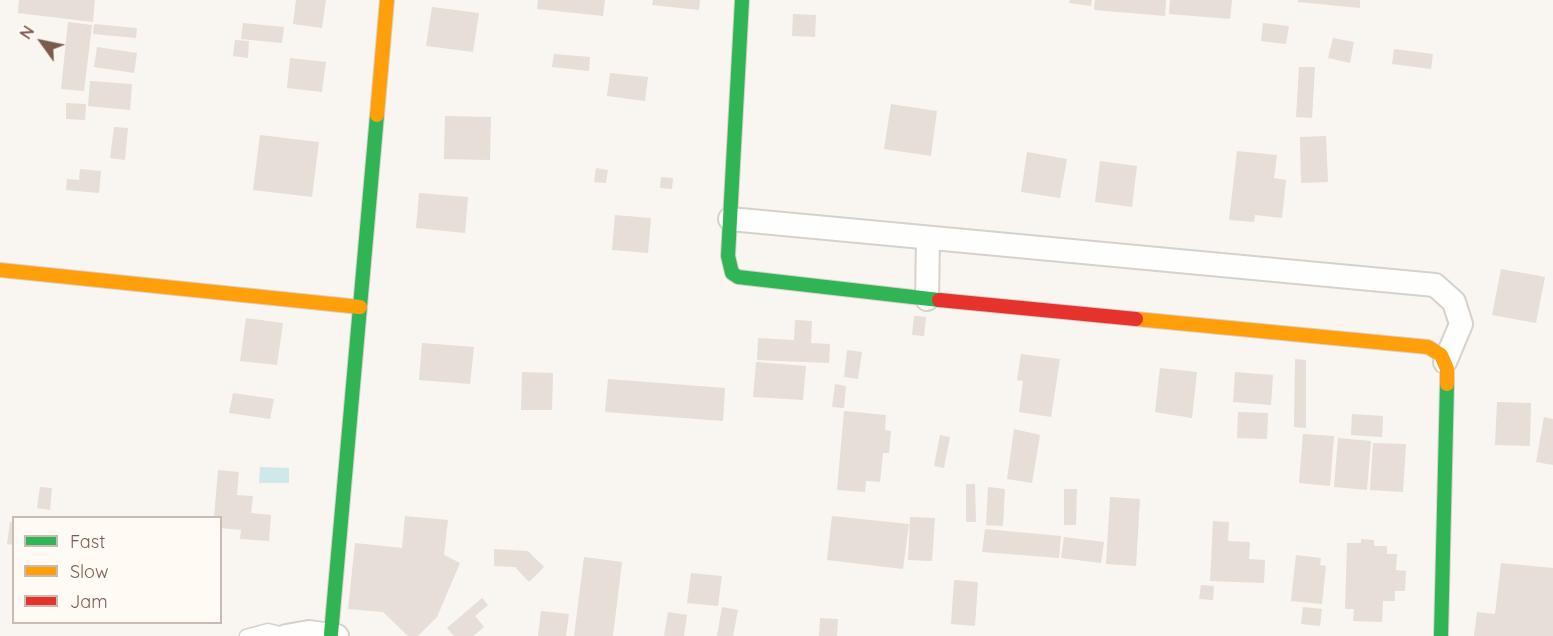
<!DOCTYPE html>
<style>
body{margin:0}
#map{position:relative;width:1553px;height:636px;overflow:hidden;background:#f9f5f0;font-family:Quicksand,sans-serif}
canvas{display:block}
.legend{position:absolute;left:12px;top:516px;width:210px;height:108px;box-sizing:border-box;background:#fffaf3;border:2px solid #cabbb1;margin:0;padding:8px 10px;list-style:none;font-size:18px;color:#7a5c4d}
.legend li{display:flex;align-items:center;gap:12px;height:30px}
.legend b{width:30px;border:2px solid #cabbb1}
.north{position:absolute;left:12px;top:12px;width:60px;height:60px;-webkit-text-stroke:4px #fffaf3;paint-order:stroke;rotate:303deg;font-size:16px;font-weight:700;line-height:24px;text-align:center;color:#7a5c4d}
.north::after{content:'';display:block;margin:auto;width:21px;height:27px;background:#7a5c4d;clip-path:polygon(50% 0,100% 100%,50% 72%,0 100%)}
</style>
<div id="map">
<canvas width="1553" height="636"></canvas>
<ul class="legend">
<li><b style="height:8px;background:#30b455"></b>Fast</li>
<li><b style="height:8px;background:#ff9f0a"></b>Slow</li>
<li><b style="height:8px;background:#e5322d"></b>Jam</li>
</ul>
<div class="north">N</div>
</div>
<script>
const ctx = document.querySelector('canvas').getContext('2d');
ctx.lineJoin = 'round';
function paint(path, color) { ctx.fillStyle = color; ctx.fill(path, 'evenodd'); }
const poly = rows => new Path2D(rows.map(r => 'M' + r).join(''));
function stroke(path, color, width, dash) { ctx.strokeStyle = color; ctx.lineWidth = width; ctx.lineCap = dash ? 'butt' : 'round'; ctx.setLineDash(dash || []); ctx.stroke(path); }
const water = poly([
 [260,467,289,468,289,483,259,483]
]);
const building = poly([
 [19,0,95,0,93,22,18,13],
 [296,0,326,0,322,28,293,24],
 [538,0,605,0,603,16,537,9],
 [653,0,700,0,699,10,652,5],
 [1070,0,1092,0,1091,6,1069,3],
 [1095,0,1166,0,1165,16,1094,10],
 [1170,0,1232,0,1230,19,1169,14],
 [1298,0,1360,0,1360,8,1298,2],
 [432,7,479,13,473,52,426,46],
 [793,14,816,15,815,37,792,36],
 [68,22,92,25,84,91,61,89],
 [243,23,284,27,282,43,241,39],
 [1263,23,1289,26,1286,44,1261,41],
 [94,24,137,28,136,38,93,34],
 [1333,38,1354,42,1350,63,1328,58],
 [235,40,249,41,248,58,233,56],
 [97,47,137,53,134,73,94,67],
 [1394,49,1433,54,1431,69,1392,64],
 [554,54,590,57,589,71,552,67],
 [290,58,326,62,322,92,287,88],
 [1299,67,1315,67,1312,118,1296,117],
 [610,73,648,77,645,101,607,96],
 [90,81,132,84,130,110,88,106],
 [66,103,86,104,85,120,66,119],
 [891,104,937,111,931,156,884,149],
 [445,116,491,117,490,160,444,159],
 [114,127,128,128,125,160,110,158],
 [260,135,319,142,312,197,253,190],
 [1326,136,1328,182,1301,183,1300,137],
 [1237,151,1277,155,1274,178,1286,180,1282,218,1255,215,1254,222,1229,220],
 [1027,152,1067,159,1060,198,1021,192],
 [1100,161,1137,166,1132,207,1095,202],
 [596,168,608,170,606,183,594,182],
 [80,169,101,171,99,193,66,190,67,179,79,180],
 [661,177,673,178,672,189,660,188],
 [419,193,468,197,465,233,416,228],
 [615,215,651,218,648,253,612,250],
 [1501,269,1545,277,1536,323,1492,315],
 [914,316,926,317,924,336,912,335],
 [246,318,283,323,277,365,240,361],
 [795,320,812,321,811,343,830,344,829,363,757,360,758,338,794,340],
 [422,343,474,347,470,384,419,380],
 [847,350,862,352,858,379,844,377],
 [1021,354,1060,359,1051,417,1019,412,1023,381,1017,380],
 [1295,359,1306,360,1306,428,1294,427],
 [756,362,806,366,803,400,753,397],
 [1160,368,1197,372,1192,418,1155,412],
 [522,372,553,373,552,410,521,410],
 [1235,372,1273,375,1271,405,1233,402],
 [608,379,725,388,723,421,605,412],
 [835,384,846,386,844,408,832,407],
 [233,393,274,399,270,419,229,413],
 [1497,402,1531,403,1530,446,1495,445],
 [844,411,886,415,885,430,891,431,889,453,883,453,880,482,866,481,865,492,837,490],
 [1238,412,1268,413,1267,439,1237,438],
 [1352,414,1383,416,1382,437,1351,435],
 [1544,417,1553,419,1553,465,1536,462],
 [1014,429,1040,435,1032,483,1007,479],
 [1303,434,1334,436,1330,486,1299,483],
 [940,435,950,437,944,468,934,466],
 [1338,438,1371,441,1367,490,1334,487],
 [1373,443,1406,444,1403,492,1370,490],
 [218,470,239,472,237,495,253,496,251,513,271,515,269,541,240,539,241,530,220,528,220,518,214,518],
 [966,484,975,484,976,522,966,522],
 [40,487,52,488,50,510,37,508],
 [988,487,1005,489,1003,526,986,525],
 [1064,489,1077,489,1076,525,1064,525],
 [1110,497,1140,499,1136,566,1106,564],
 [405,516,448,520,444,555,460,563,437,617,418,636,408,636,383,612,348,609,355,543,402,548],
 [832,516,909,524,903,569,827,560],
 [910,517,935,518,932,561,908,560],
 [1213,521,1229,522,1228,541,1250,542,1249,559,1265,560,1264,583,1210,581],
 [10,522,14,522,14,545,7,544],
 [985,529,1061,536,1059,558,982,552],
 [1064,537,1104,542,1101,563,1061,558],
 [1361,539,1374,540,1374,546,1387,546,1387,554,1397,554,1396,570,1406,571,1405,591,1395,591,1395,601,1383,601,1382,622,1353,621,1354,609,1345,609,1347,543,1361,543],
 [494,549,528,551,544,567,529,582,515,567,494,566],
 [1296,555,1321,558,1320,565,1326,566,1322,604,1291,601],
 [584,557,622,562,613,636,574,636],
 [1501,563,1553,568,1553,636,1474,636,1477,612,1495,614],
 [691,573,722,576,718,606,687,603],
 [954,580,978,582,975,626,951,624],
 [1201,585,1214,586,1213,600,1199,599],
 [482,598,488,605,475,616,484,627,473,636,454,636,447,628],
 [722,607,738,610,733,636,717,636],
 [1303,607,1322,609,1320,626,1301,624],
 [541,611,569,614,566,636,538,636],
 [668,612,687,615,684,636,664,636],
 [820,618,838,619,837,636,819,636]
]);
const lane = poly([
 [246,636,268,630,288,635]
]);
const street = poly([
 [730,219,1435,285,1454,302,1461,324,1445,362],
 [927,299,928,239],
 [286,636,309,632,337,636]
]);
const fast = poly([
 [742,0,728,256,732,273,738,277,939,300],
 [331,634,377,115],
 [1441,636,1447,384]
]);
const slow = poly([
 [377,115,387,0],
 [0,270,360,307],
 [1136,319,1428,347,1441,355,1447,369,1447,384]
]);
const jam = poly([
 [939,300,1136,319]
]);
paint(water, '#d0e8ea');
paint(building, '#e6ded7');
stroke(lane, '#d7d1cb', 15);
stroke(street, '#d7d1cb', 26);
stroke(fast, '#d9d2cb', 16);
stroke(slow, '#d9d2cb', 16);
stroke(jam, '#d9d2cb', 16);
stroke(lane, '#fefefd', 12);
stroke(street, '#fefefd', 22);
stroke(fast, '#30b455', 14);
stroke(slow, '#ff9f0a', 14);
stroke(jam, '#e5322d', 14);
</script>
